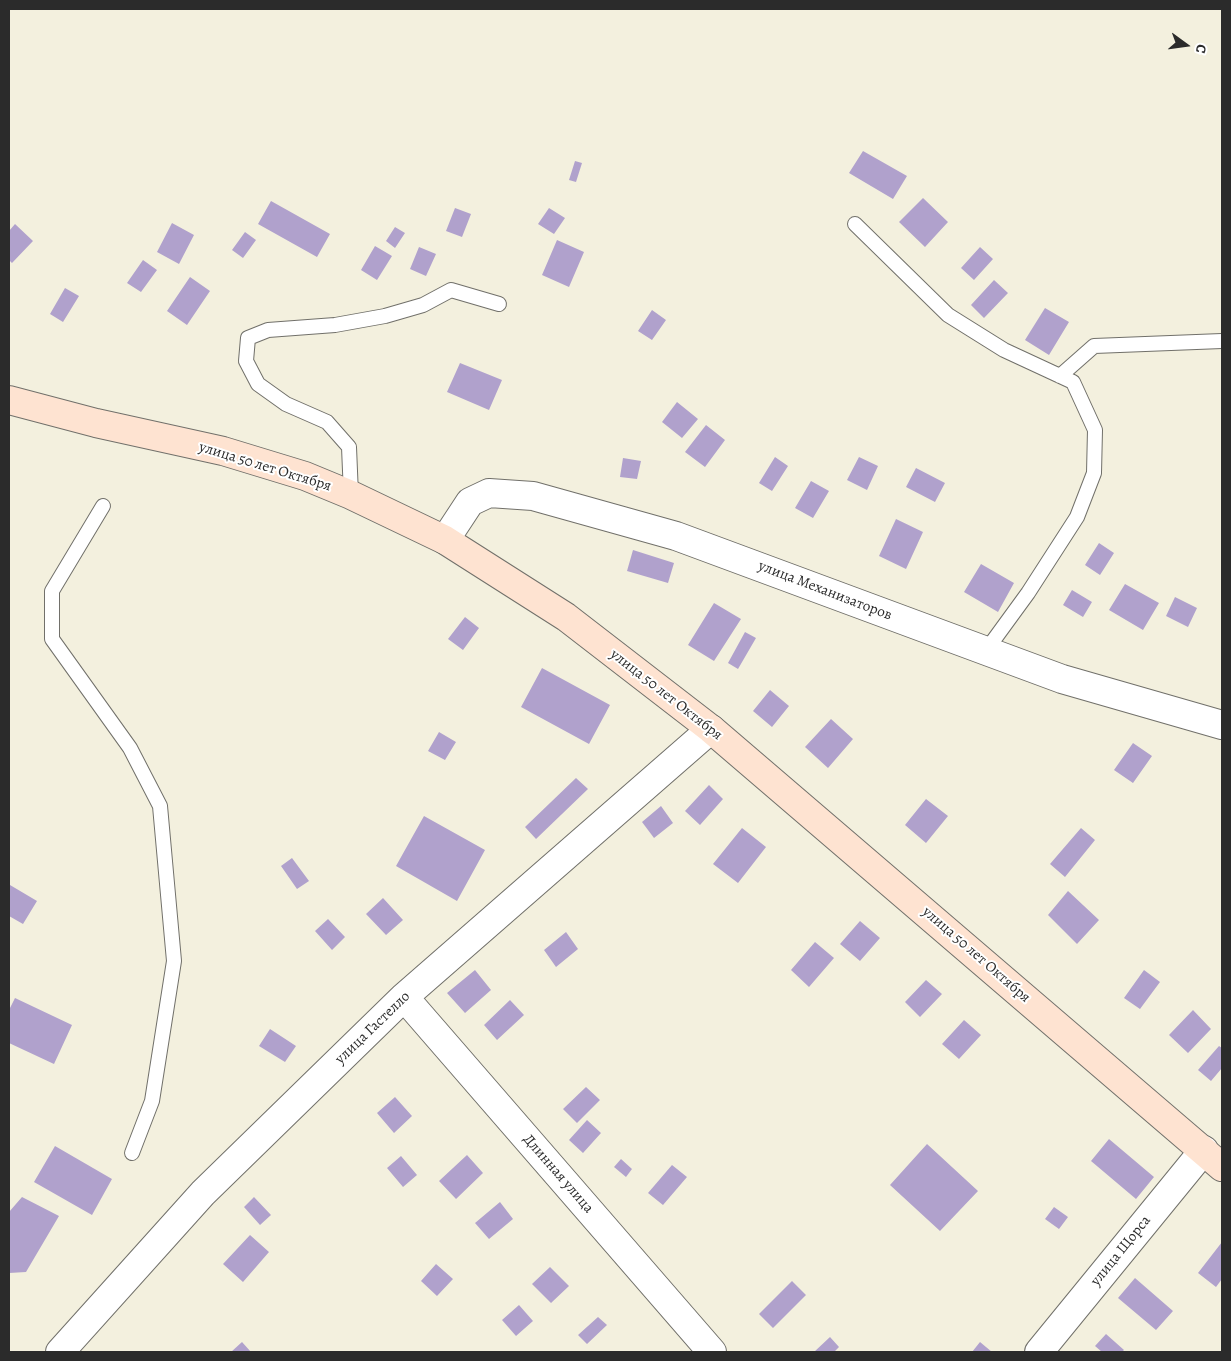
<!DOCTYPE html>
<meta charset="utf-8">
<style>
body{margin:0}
#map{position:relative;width:1231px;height:1361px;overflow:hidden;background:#f3f0de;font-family:Alegreya,serif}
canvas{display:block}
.frame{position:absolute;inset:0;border:10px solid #2b2b2b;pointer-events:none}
.north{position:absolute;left:1161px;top:20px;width:50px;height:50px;-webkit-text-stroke:4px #fff;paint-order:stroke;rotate:104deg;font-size:14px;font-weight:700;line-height:20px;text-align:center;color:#2b2b2b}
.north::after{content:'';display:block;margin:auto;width:18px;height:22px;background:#2b2b2b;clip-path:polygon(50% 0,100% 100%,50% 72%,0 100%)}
</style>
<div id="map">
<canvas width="1231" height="1361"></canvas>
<div class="frame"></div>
<div class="north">С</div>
</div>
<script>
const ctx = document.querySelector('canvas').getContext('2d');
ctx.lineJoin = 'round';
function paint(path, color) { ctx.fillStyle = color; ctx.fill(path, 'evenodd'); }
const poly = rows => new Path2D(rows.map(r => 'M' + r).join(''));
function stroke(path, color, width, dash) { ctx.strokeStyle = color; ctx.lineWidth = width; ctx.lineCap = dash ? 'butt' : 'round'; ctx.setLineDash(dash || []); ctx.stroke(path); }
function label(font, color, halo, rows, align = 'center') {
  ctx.font = font + ' Alegreya,serif'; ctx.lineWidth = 4; ctx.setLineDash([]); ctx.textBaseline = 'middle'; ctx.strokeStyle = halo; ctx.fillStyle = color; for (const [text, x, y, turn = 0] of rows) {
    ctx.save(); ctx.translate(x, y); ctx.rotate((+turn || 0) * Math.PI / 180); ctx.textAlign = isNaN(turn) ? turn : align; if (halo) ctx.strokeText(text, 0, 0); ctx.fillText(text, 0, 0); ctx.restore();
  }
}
const building = poly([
 [863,151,907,176,893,199,849,173],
 [575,161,582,163,576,182,569,180],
 [923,198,948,222,925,247,899,222],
 [271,201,330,234,317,257,258,224],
 [455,208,471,214,462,237,446,231],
 [549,208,565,218,554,234,538,224],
 [172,223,194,235,179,264,157,252],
 [15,224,33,241,12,263,9,260,9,231],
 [395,227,405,233,395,248,386,241],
 [245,232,256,240,243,258,232,250],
 [557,240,584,252,569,287,542,275],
 [375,246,392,256,377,280,361,270],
 [419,247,436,254,426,276,410,269],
 [980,247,993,259,974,280,961,268],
 [143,260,157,270,141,292,127,283],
 [190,277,210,291,187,325,167,311],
 [994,280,1008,293,984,318,971,305],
 [65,288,79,296,63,322,50,314],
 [1045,308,1069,322,1049,355,1025,340],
 [652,310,666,320,652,340,638,331],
 [460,363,502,380,489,410,447,392],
 [677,402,698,419,682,438,662,422],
 [706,425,725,440,705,467,685,452],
 [775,457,788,466,772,491,759,483],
 [859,457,878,466,867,490,847,480],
 [623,458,641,461,637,479,620,477],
 [916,468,945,483,935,502,906,487],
 [811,481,829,491,813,518,795,508],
 [896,519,923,532,906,569,879,556],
 [1099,543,1114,553,1100,575,1085,565],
 [633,550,674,563,668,583,627,571],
 [981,564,1014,583,998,612,964,592],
 [1125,584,1159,603,1143,630,1109,610],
 [1072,590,1092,602,1083,617,1063,605],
 [1175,597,1197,608,1188,627,1166,616],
 [714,603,741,619,714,661,688,645],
 [465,617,479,628,463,650,448,639],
 [745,632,756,638,738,669,728,663],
 [542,668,610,705,589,744,521,707],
 [770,690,789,706,772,727,753,711],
 [831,719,853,739,828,768,805,747],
 [439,732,456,742,445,760,428,751],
 [1133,743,1152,756,1133,783,1114,770],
 [576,778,588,789,536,839,525,827],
 [709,785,723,799,700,825,685,811],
 [926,799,948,816,926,843,905,825],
 [661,806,673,823,654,838,642,822],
 [424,816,485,850,457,901,396,866],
 [742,828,766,847,738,883,713,864],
 [1081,828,1095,840,1065,877,1050,864],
 [292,858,309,881,297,889,281,866],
 [10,885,37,901,23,924,9,916],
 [1068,891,1099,920,1077,944,1048,915],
 [383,898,403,920,386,935,366,914],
 [328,919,345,937,332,950,315,931],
 [860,921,880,938,860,961,840,944],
 [566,932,578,949,556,967,544,950],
 [815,942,834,958,809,987,791,970],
 [475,970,491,990,465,1013,447,993],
 [1144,970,1160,982,1140,1009,1124,998],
 [926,980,942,994,920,1017,905,1002],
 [15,998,72,1025,54,1064,9,1043,9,1010],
 [510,1000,524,1015,497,1040,484,1025],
 [1193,1010,1211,1029,1188,1053,1169,1035],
 [964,1020,981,1035,959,1059,942,1044],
 [270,1029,296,1046,285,1062,259,1046],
 [1219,1046,1222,1048,1222,1068,1211,1081,1198,1070],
 [586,1087,600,1100,577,1123,563,1109],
 [395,1097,412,1116,394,1133,377,1113],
 [587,1120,601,1133,583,1153,569,1140],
 [1109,1139,1154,1177,1136,1199,1091,1161],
 [927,1144,978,1191,940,1231,890,1185],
 [55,1146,112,1179,92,1215,34,1182],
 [467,1155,483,1173,456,1199,439,1181],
 [401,1156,417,1175,403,1187,387,1168],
 [621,1159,632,1169,626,1177,614,1167],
 [672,1165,687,1177,663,1205,648,1193],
 [22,1197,59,1216,26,1272,9,1273,9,1212],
 [254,1197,271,1215,260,1225,244,1207],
 [500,1202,513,1219,489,1239,475,1223],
 [1054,1207,1068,1217,1059,1229,1045,1219],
 [250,1235,269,1252,243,1282,223,1264],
 [1222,1242,1222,1279,1216,1287,1198,1273],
 [436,1264,453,1279,437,1296,421,1281],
 [550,1267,569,1286,551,1303,532,1284],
 [1135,1278,1173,1311,1156,1330,1118,1298],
 [792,1281,806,1295,773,1328,759,1314],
 [519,1305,533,1321,516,1336,502,1320],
 [598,1317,607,1325,587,1344,578,1335],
 [1106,1334,1124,1350,1122,1352,1102,1352,1095,1346],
 [830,1337,839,1347,834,1352,814,1352],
 [242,1342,251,1352,231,1352],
 [980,1342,992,1352,972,1352]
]);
const lane = poly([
 [855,224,948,315,1004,350,1073,382,1095,430,1094,473,1077,517,1028,593,985,652],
 [1060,376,1094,346,1222,341],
 [351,495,349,447,327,422,286,404,258,384,246,361,248,338,268,330,335,325,385,316,423,305,451,290,499,304],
 [103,506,52,591,52,639,130,748,160,806,174,961,152,1101,132,1153]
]);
const street = poly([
 [445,540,470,502,489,493,533,496,676,536,1062,679,1222,725],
 [404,997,712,1352],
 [60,1352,203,1193,404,997,711,729],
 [1039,1352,1204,1150]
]);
const secondary = poly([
 [9,400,96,423,223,451,305,476,351,495,445,540,566,617,711,729,1222,1167]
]);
const streetNames = [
 ["улица 50 лет Октября",265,467,17],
 ["улица Механизаторов",825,591,21],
 ["улица 50 лет Октября",666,695,38],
 ["улица 50 лет Октября",976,955,41],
 ["улица Гастелло",373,1028,-44],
 ["Длинная улица",558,1174,49],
 ["улица Щорса",1121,1251,-51]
];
paint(building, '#b0a1cc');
stroke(lane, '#71706a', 16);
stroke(street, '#71706a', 30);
stroke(secondary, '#71706a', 30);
stroke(lane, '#fff', 14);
stroke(street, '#fff', 28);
stroke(secondary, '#fee3d1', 28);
label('15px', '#2b2b2b', '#fff', streetNames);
</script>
